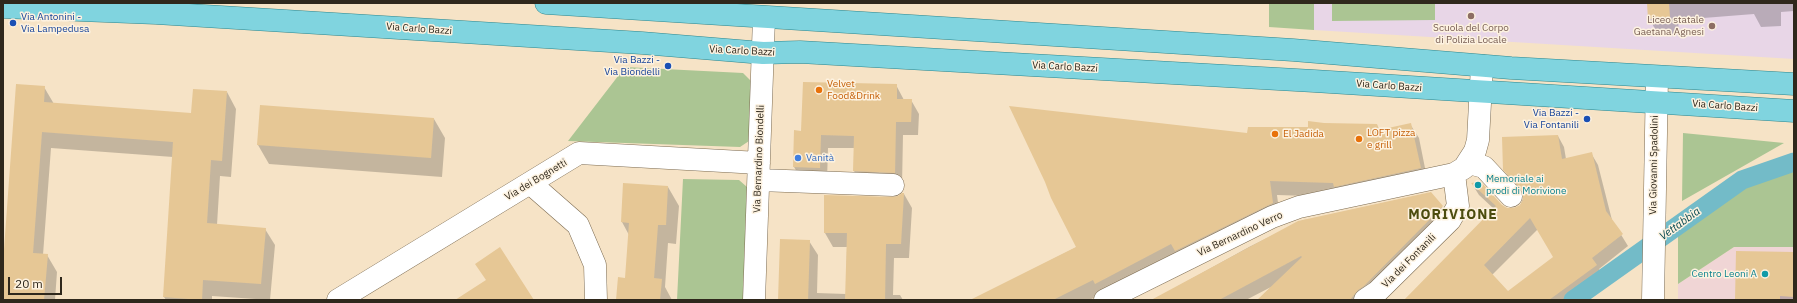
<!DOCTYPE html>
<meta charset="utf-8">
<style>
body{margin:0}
#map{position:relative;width:1797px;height:303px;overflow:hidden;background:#f6e3c6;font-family:"IBM Plex Sans",sans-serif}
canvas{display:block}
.frame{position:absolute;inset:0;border:4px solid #2f281c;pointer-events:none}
.scale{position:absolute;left:8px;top:277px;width:54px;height:18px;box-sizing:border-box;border:2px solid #2f281c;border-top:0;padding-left:5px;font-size:12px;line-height:14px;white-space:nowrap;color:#2f281c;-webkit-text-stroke:3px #fdf2e0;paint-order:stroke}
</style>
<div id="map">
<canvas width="1797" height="303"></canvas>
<div class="frame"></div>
<div class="scale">20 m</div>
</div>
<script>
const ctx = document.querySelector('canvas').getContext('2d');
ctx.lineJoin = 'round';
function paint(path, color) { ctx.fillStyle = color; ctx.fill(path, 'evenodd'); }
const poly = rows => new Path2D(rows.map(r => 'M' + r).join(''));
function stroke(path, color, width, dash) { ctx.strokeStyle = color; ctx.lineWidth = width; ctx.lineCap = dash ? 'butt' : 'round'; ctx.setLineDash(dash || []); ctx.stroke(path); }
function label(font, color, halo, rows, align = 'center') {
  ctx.font = font + ' "IBM Plex Sans",sans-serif'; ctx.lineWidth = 3; ctx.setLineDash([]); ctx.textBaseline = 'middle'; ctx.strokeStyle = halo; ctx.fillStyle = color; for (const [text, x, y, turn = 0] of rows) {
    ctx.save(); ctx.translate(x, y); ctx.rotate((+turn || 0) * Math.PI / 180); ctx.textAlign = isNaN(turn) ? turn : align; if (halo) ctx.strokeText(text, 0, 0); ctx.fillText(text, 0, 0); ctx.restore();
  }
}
const commercial = poly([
 [1734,247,1794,247,1794,300,1678,300,1678,284]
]);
const education = poly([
 [1314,3,1794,3,1794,59,1314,30]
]);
const green = poly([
 [1269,3,1314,3,1314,30,1269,27],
 [1332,3,1435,3,1435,20,1332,21],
 [625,67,743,73,751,81,749,141,740,147,568,141],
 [1683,133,1784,143,1682,201],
 [1794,171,1794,247,1734,247,1678,284,1678,234,1737,193,1761,180],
 [683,179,739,180,747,187,743,300,677,300]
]);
const shadow = poly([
 [1648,3,1794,3,1794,11,1781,12,1781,26,1761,27,1754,14,1678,20,1679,34,1659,35,1649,19],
 [896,85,904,100,911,100,919,114,918,135,903,135,902,186,862,184,854,171,854,148,828,148,827,181,802,180,794,167,795,131,802,132],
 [44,87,54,104,192,114,227,92,236,109,231,177,220,176,217,225,265,229,275,245,270,300,212,296,212,300,166,300,164,297,173,157,51,148,43,255,47,255,57,272,55,300,3,300,3,271],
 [434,119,445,138,442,177,269,164,258,145],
 [1324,124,1377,125,1380,131,1410,124,1419,138,1428,183,1341,197,1277,195,1280,218,1089,300,972,300,1077,247,1248,134,1309,128],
 [1558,136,1564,147,1566,159,1591,153,1598,165,1612,220,1628,246,1599,269,1603,277,1571,300,1405,300,1494,209,1479,195,1472,184,1507,209,1514,209,1520,206,1524,196,1511,181,1504,169],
 [1538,229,1555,258,1508,293,1492,275],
 [668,187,679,206,676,244,668,243,665,287,672,300,618,300,626,279,629,235,622,222],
 [904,194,912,208,909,258,894,258,893,295,900,295,903,300,779,300,809,241,818,255,817,293,846,294,847,247,833,247,825,233],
 [1442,207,1449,218,1366,300,1258,300,1271,287,1246,300,1153,300,1249,247,1303,220],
 [1794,253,1794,300,1736,300]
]);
const canal = poly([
 [1573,300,1742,180,1794,162]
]);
const building = poly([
 [1647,3,1669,3,1670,17,1648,19],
 [803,82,897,84,897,99,912,99,911,122,896,122,895,173,853,171,854,136,821,135,820,168,793,167,794,130,801,131],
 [16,84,45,86,44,102,191,113,193,89,227,91,222,161,211,160,207,223,266,228,261,284,203,280,202,300,163,297,173,142,42,132,33,253,48,254,44,300,3,300,3,263],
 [260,105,434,118,431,158,257,145],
 [1009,106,1247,133,1248,127,1308,127,1308,121,1324,123,1377,124,1379,130,1411,123,1421,168,1334,187,1333,183,1270,181,1273,203,1175,251,1171,244,1095,284,1093,280,1053,300,970,300,1076,247,1051,198,1045,182],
 [1558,135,1562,159,1592,152,1606,211,1623,234,1592,258,1597,265,1549,300,1404,300,1496,206,1471,183,1481,182,1502,205,1507,208,1514,208,1520,205,1523,200,1523,194,1520,188,1503,170,1502,137],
 [1530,218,1553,257,1508,291,1484,265],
 [623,183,668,186,666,225,658,225,654,278,662,279,660,300,616,300,618,277,625,278,629,223,621,222],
 [1431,192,1443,206,1364,286,1358,290,1350,300,1257,300,1302,257,1301,256,1219,300,1151,300,1298,221],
 [902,193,904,193,901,244,886,244,885,300,845,300,847,233,824,233,824,195,893,197,898,196],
 [780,239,810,240,808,300,778,300],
 [500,247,534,300,455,300,486,280,475,264],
 [1736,251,1794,252,1794,297,1780,296,1780,300,1735,300]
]);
const minor = poly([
 [1469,163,1484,167,1511,196],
 [759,180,893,185],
 [530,183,578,225,595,265,596,300],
 [338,300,579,153,759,163],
 [754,300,764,18],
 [1105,300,1272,217,1299,207,1454,174,1464,168,1475,151,1478,140,1482,66],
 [1365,300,1377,292,1450,220,1458,206,1454,174],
 [1653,300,1657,77]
]);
const major = poly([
 [546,3,1293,50,1511,68,1794,84],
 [3,7,156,13,642,43,763,53,800,52,1314,81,1794,111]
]);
const markers = [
 [1471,16,4,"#8d6e63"],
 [13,23,4,"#1a4fb4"],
 [1712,26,4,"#8d6e63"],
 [668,66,4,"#1a4fb4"],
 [819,90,4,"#e8710a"],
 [1587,119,4,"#1a4fb4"],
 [1275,134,4,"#e8710a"],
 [1359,139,4,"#e8710a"],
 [798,158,4,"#3f7fe0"],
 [1478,185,4,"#0f9aa8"],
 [1765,274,4,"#0f9aa8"]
];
const transitNames = [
 ["Via Antonini -",21,17,"left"],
 ["Via Lampedusa",21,29,"left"],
 ["Via Bazzi -",660,60],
 ["Via Biondelli",660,72],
 ["Via Bazzi -",1579,113],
 ["Via Fontanili",1579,125]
];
const educationNames = [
 ["Liceo statale",1704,20],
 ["Gaetana Agnesi",1704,32],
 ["Scuola del Corpo",1471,28,"center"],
 ["di Polizia Locale",1471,40,"center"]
];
const streetNames = [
 ["Via Carlo Bazzi",419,29,4],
 ["Via Carlo Bazzi",742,51,3],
 ["Via Carlo Bazzi",1065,67,3],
 ["Via Carlo Bazzi",1389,86,4],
 ["Via Carlo Bazzi",1725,106,4],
 ["Via Bernardino Biondelli",759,159,-88],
 ["Via Giovanni Spadolini",1654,165,-89],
 ["Via dei Bognetti",536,180,-31],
 ["Via Bernardino Verro",1240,234,-25],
 ["Via dei Fontanili",1409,261,-45]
];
const foodNames = [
 ["Velvet",827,84],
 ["Food&Drink",827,96],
 ["LOFT pizza",1367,133],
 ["e grill",1367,145],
 ["El Jadida",1283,134]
];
const shopNames = [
 ["Vanità",806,158]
];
const cultureNames = [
 ["Memoriale ai",1486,179],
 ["prodi di Morivione",1486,191],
 ["Centro Leoni A",1757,274,"right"]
];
const waterNames = [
 ["Vettabbia",1680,224,-36]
];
const districtNames = [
 ["MORIVIONE",1453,215]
];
paint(commercial, '#f0d5d5');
paint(education, '#e8d6e7');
paint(green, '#abc593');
paint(shadow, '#0003');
stroke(canal, '#73bbc8', 19);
paint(building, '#e6c795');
stroke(minor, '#7c6b51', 23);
stroke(major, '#2d868d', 23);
stroke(minor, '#fff', 22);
stroke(major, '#80d4df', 22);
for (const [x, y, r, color] of markers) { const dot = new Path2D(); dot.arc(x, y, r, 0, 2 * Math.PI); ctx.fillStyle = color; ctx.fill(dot); stroke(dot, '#fdf2e0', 1.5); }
label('10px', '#164399', '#fdf2e0', transitNames, 'right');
label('10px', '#785e54', '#fdf2e0', educationNames, 'right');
label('10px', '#2f281c', '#fdf2e0', streetNames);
label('10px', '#c56008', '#fdf2e0', foodNames, 'left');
label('10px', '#366cbe', '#fdf2e0', shopNames, 'left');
label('10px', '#0d838f', '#fdf2e0', cultureNames, 'left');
label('italic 11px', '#00464f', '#fdf2e0', waterNames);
ctx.letterSpacing = '1px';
label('bold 14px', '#4c4c0e', '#fdf2e0', districtNames);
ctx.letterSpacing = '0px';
</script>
